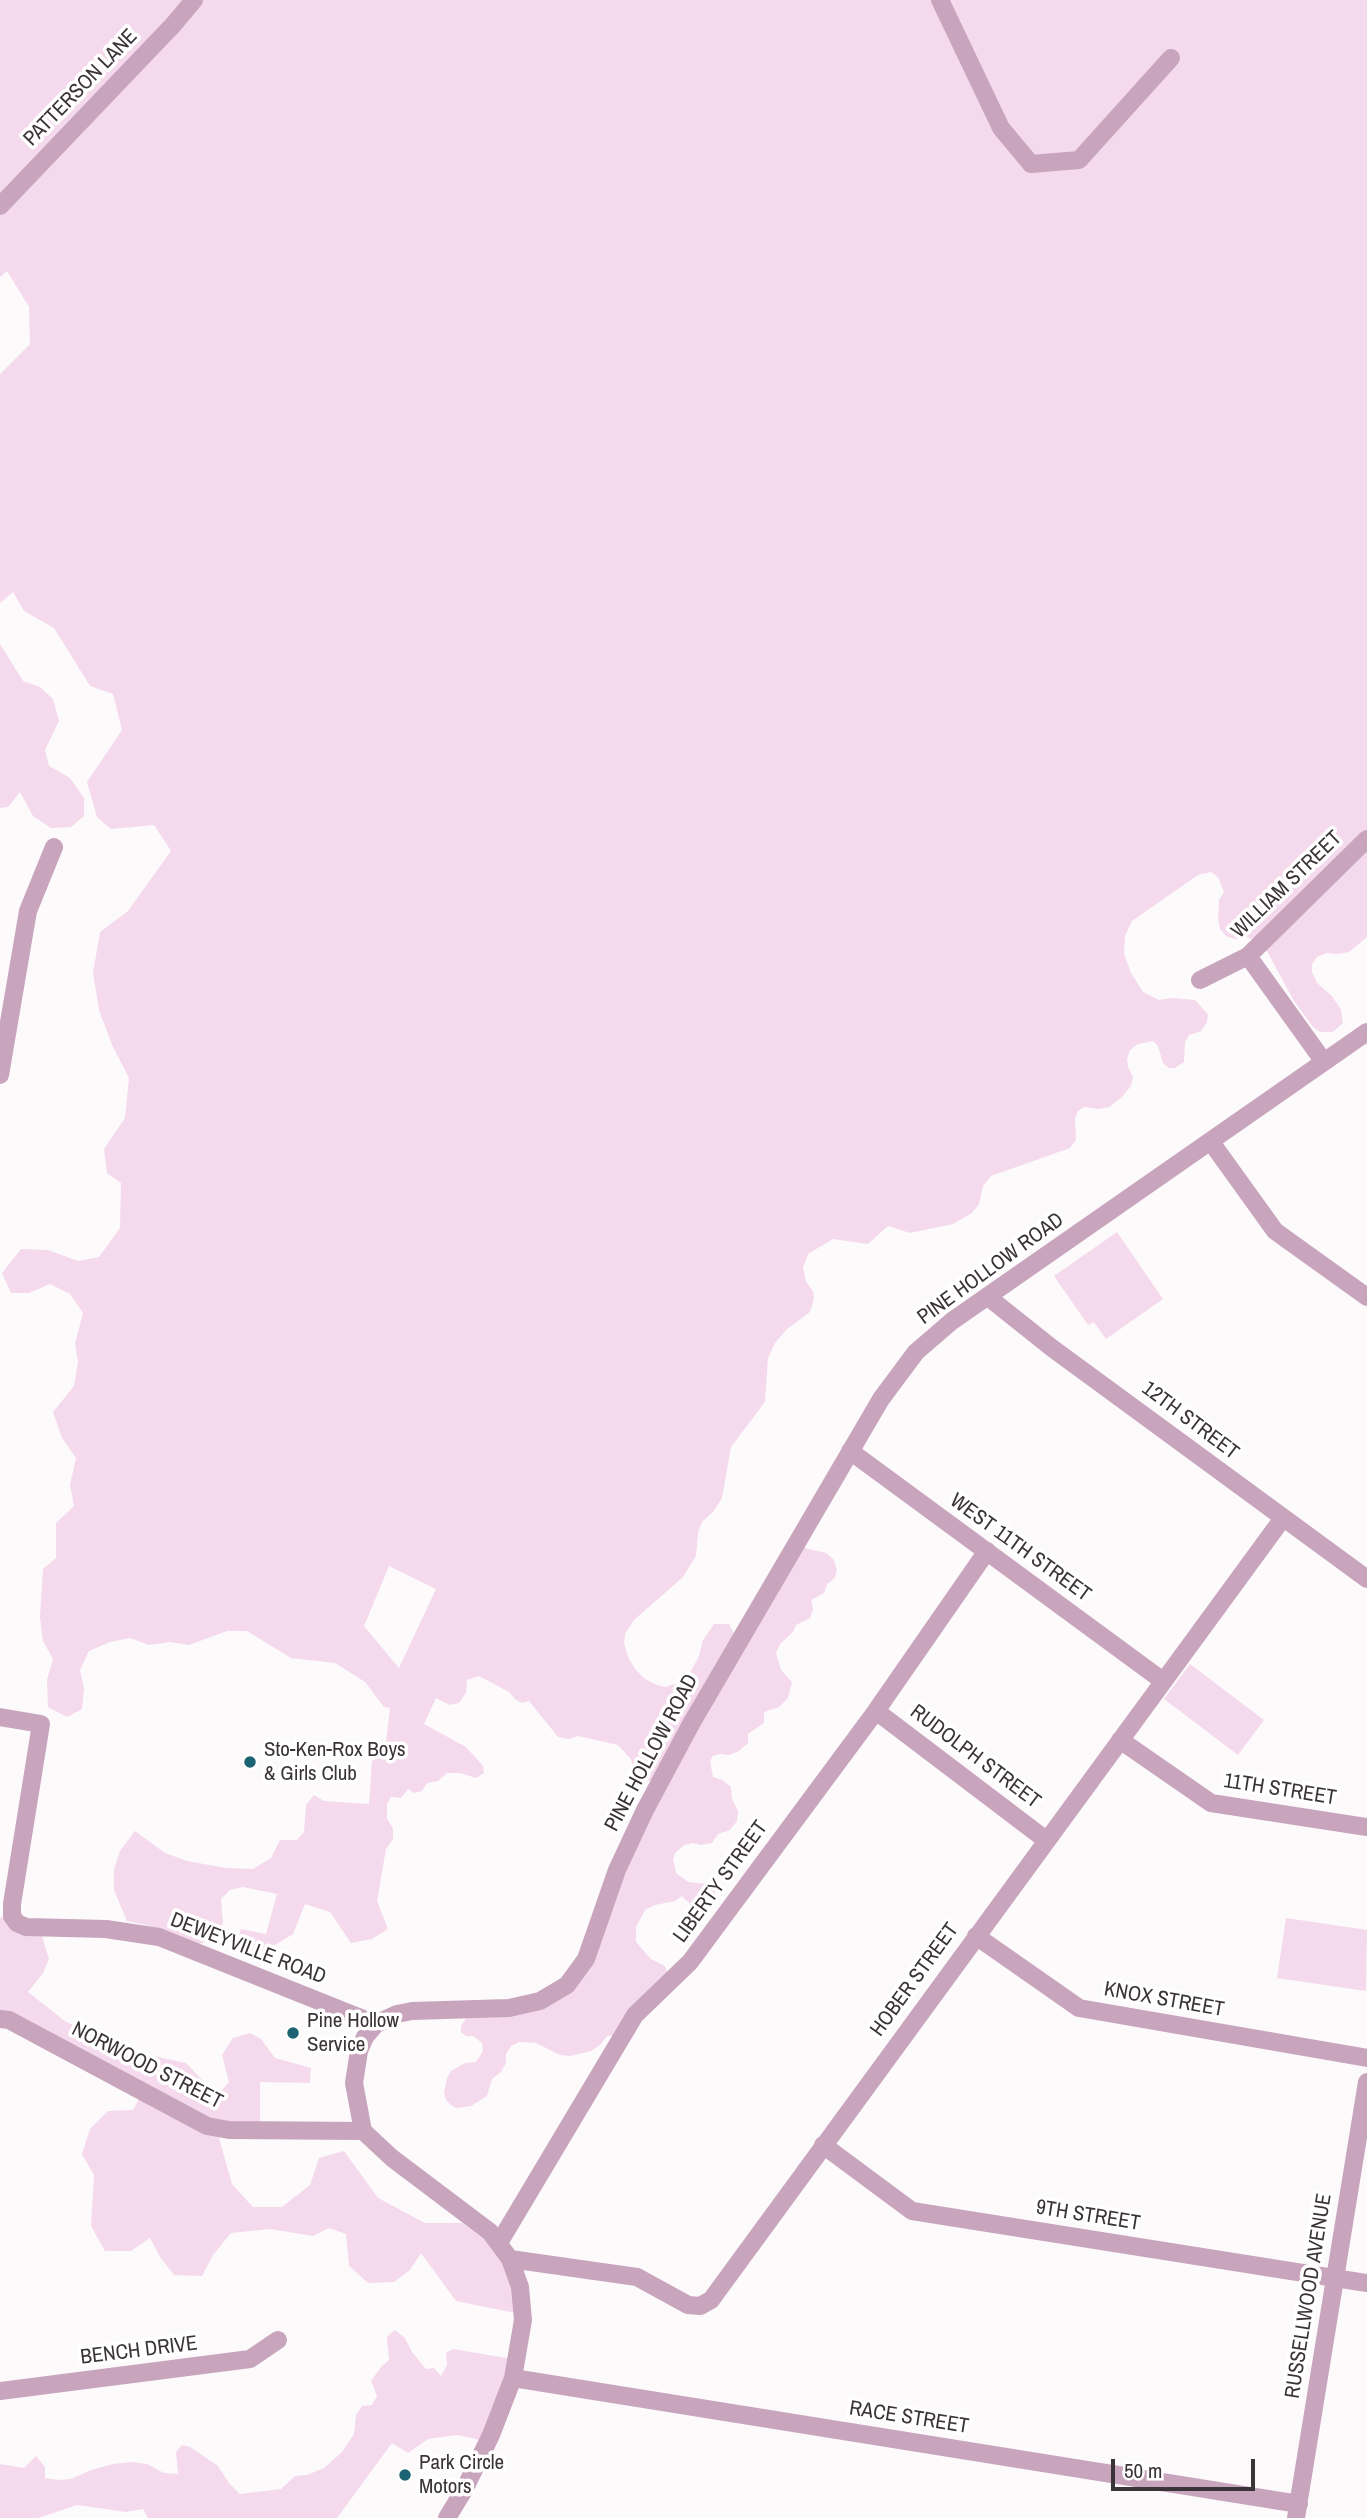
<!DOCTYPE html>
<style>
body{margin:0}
#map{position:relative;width:1367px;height:2518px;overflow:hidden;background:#fdfafc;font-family:"Archivo Narrow",sans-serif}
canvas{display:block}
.scale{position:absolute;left:1111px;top:2459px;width:144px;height:32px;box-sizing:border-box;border:4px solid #3a3438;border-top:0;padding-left:9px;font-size:21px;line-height:24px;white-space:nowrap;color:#3a3438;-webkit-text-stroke:5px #fff;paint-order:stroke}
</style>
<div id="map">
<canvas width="1367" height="2518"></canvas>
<div class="scale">50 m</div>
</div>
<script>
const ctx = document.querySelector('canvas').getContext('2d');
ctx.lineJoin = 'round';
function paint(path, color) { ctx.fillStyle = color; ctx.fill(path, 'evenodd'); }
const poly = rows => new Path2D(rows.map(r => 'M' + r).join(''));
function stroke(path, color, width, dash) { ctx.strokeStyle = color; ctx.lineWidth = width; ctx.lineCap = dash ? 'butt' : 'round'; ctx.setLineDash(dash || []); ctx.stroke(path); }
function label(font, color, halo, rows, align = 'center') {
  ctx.font = font + ' "Archivo Narrow",sans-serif'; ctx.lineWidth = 7; ctx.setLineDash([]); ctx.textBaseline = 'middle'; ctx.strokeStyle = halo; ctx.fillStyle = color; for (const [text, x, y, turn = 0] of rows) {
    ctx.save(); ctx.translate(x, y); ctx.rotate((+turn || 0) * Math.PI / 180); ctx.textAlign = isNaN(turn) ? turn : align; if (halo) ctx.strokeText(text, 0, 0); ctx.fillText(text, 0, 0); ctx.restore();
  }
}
const green = poly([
 [0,0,1367,0,1367,937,1349,952,1338,954,1327,953,1317,957,1312,964,1312,972,1317,983,1332,996,1341,1010,1343,1023,1333,1032,1320,1032,1313,1027,1294,1001,1263,944,1247,937,1235,939,1226,936,1220,929,1218,919,1219,900,1224,892,1218,877,1211,872,1198,875,1132,921,1125,936,1124,954,1131,973,1143,992,1159,1000,1172,998,1195,1000,1208,1014,1207,1022,1201,1031,1189,1035,1185,1042,1184,1062,1175,1068,1169,1068,1163,1063,1158,1046,1153,1041,1138,1044,1130,1050,1127,1059,1128,1067,1133,1077,1131,1086,1121,1098,1109,1107,1099,1109,1084,1107,1078,1111,1075,1118,1076,1140,1070,1148,991,1176,983,1186,979,1204,972,1213,953,1224,910,1233,888,1226,868,1244,833,1239,808,1254,803,1268,806,1282,813,1291,814,1299,810,1312,787,1329,775,1343,768,1358,765,1402,731,1447,722,1498,713,1512,702,1522,698,1532,696,1556,683,1577,634,1620,625,1634,624,1643,628,1657,635,1669,645,1679,657,1685,666,1687,679,1682,691,1671,699,1656,703,1640,714,1624,729,1624,736,1638,657,1778,648,1781,639,1778,630,1758,618,1745,578,1736,568,1739,558,1737,529,1701,522,1703,516,1700,509,1692,479,1676,467,1680,466,1693,459,1703,450,1705,436,1698,424,1724,466,1747,483,1766,484,1773,476,1778,460,1773,447,1773,438,1781,427,1783,422,1791,414,1793,408,1789,401,1798,391,1797,387,1804,387,1819,393,1828,393,1839,386,1849,377,1901,388,1929,372,1939,351,1943,330,1912,305,1904,293,1934,265,1951,245,1956,236,1946,241,1929,266,1934,277,1894,243,1887,230,1890,221,1899,223,1923,214,1939,196,1945,174,1938,151,1926,127,1921,114,1890,114,1869,120,1851,135,1831,165,1853,187,1861,226,1868,253,1869,271,1858,280,1840,297,1840,304,1832,306,1805,314,1795,324,1801,369,1804,372,1761,385,1751,390,1708,384,1707,365,1682,335,1663,291,1658,247,1631,227,1631,189,1645,170,1642,149,1645,130,1638,110,1642,89,1651,80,1670,84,1688,82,1709,67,1717,48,1707,47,1680,53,1659,43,1641,40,1617,43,1569,56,1558,56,1523,74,1506,70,1485,76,1458,62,1438,53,1412,74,1386,78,1362,75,1344,83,1313,70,1294,50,1284,29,1293,11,1293,2,1273,21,1249,48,1250,78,1261,99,1257,120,1228,121,1183,107,1173,104,1149,125,1118,129,1078,112,1045,99,1010,93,973,100,932,128,911,171,851,154,825,111,829,97,817,87,782,122,730,113,694,90,686,54,628,24,611,13,592,0,603,0,374,30,344,29,307,7,271,0,277],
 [389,1566,436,1589,399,1668,364,1626],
 [0,644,23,681,40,687,53,699,59,721,45,750,49,766,70,778,84,798,84,816,71,827,51,828,33,816,20,792,8,807,0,808],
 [1117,1232,1163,1299,1106,1339,1094,1322,1088,1325,1054,1276],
 [796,1546,826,1553,834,1560,837,1570,834,1579,827,1584,824,1593,811,1600,813,1609,810,1618,796,1625,793,1632,780,1644,776,1653,781,1670,792,1682,788,1698,779,1707,764,1712,764,1723,748,1734,748,1743,739,1751,729,1755,720,1754,713,1756,710,1761,713,1777,722,1780,731,1787,732,1799,738,1811,737,1821,730,1830,718,1834,712,1843,701,1845,693,1843,684,1845,675,1853,673,1859,676,1873,688,1882,708,1884,715,1891,717,1901,712,1909,702,1910,689,1903,682,1896,675,1901,655,1905,645,1910,636,1927,636,1942,651,1959,665,1966,669,1977,615,2036,607,2036,600,2045,591,2051,570,2056,560,2055,536,2043,519,2042,511,2046,506,2054,506,2063,501,2072,492,2079,487,2096,471,2106,456,2108,451,2105,446,2100,444,2093,447,2078,451,2071,465,2063,476,2062,483,2051,482,2043,473,2036,466,2036,461,2032,461,2026,470,2013,504,2010,576,1978,626,1854],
 [1190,1664,1264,1720,1238,1755,1164,1699],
 [14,1913,41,1933,49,1959,43,1973,28,1992,66,2022,149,2055,186,2063,210,2088,222,2090,229,2082,222,2055,233,2038,250,2033,261,2039,275,2058,311,2068,310,2083,260,2082,260,2126,227,2126,219,2138,232,2184,253,2207,282,2207,310,2185,319,2158,344,2151,378,2198,425,2223,462,2223,494,2246,511,2280,515,2313,456,2301,421,2253,410,2270,394,2282,368,2283,349,2266,346,2234,329,2228,313,2236,270,2229,231,2233,213,2255,202,2276,174,2275,160,2257,150,2238,131,2251,105,2251,91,2226,94,2175,82,2154,90,2129,108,2111,133,2110,147,2085,0,2011,0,1918],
 [1286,1918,1367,1930,1366,1991,1277,1978],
 [395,2330,405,2338,412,2352,426,2369,434,2368,441,2376,447,2365,446,2353,453,2349,512,2359,481,2440,457,2435,428,2439,408,2453,392,2443,337,2518,148,2518,143,2509,126,2512,77,2505,38,2518,0,2518,0,2464,24,2468,36,2456,45,2467,45,2478,59,2480,71,2479,91,2470,113,2464,132,2462,147,2464,164,2473,178,2474,176,2452,182,2445,190,2447,218,2466,229,2483,240,2494,281,2489,295,2476,307,2475,324,2468,342,2452,354,2434,356,2415,362,2406,372,2405,377,2396,371,2381,381,2367,389,2360,387,2337]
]);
const street = poly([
 [940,0,1001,128,1031,164,1079,160,1171,58],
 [0,206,173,25,194,0],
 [1248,956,1324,1062],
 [1200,980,1248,956,1367,839],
 [0,1075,28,911,54,847],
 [1211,1142,1275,1231,1367,1297],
 [988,1297,1052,1348,1367,1579],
 [850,1451,1163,1681],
 [876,1711,1046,1840],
 [0,1717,41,1724,12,1904,12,1916,17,1923,26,1927,106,1929,159,1937,376,2024],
 [1120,1740,1211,1803,1367,1827],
 [976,1936,1079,2008,1367,2058],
 [0,2019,9,2020,207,2126,229,2130,363,2131],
 [823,2145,912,2211,1367,2283],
 [499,2243,635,2015,690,1962,876,1711,987,1551],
 [510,2259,637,2277,688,2305,700,2306,711,2300,1283,1518],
 [513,2378,1299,2504],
 [0,2391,250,2359,278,2340],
 [447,2518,464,2490,491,2435,513,2378,523,2320,520,2287,510,2259,490,2232,392,2158,363,2131,354,2083,359,2051,365,2037,376,2024,397,2014,412,2011,509,2008,540,2001,567,1985,586,1959,617,1870,645,1810,691,1724,881,1399,916,1352,952,1321,1367,1032],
 [1296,2518,1367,2082]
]);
const markers = [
 [250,1762,7,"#1c6473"],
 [293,2033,7,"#1c6473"],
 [405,2475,7,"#1c6473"]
];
const streetNames = [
 ["PATTERSON LANE",81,88,-46],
 ["WILLIAM STREET",1287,885,-44],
 ["PINE HOLLOW ROAD",991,1269,-36],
 ["12TH STREET",1190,1421,37],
 ["WEST 11TH STREET",1020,1548,36],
 ["PINE HOLLOW ROAD",652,1753,-62],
 ["RUDOLPH STREET",975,1757,37],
 ["11TH STREET",1280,1790,9],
 ["LIBERTY STREET",721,1882,-54],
 ["DEWEYVILLE ROAD",248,1949,21],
 ["HOBER STREET",915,1980,-54],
 ["KNOX STREET",1164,2000,10],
 ["NORWOOD STREET",147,2066,27],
 ["9TH STREET",1088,2216,9],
 ["RUSSELLWOOD AVENUE",1309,2296,-81],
 ["BENCH DRIVE",139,2351,-7],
 ["RACE STREET",909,2418,9]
];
const poiNames = [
 ["Sto-Ken-Rox Boys",264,1750],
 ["& Girls Club",264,1774],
 ["Pine Hollow",307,2021],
 ["Service",307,2045],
 ["Park Circle",419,2463],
 ["Motors",419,2487]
];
paint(green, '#f4daec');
stroke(street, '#c8a4bd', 18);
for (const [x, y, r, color] of markers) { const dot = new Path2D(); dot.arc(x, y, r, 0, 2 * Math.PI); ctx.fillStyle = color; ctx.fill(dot); stroke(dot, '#fff', 2.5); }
label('21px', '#3a3438', '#fff', streetNames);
label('21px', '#3a3438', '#fff', poiNames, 'left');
</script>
